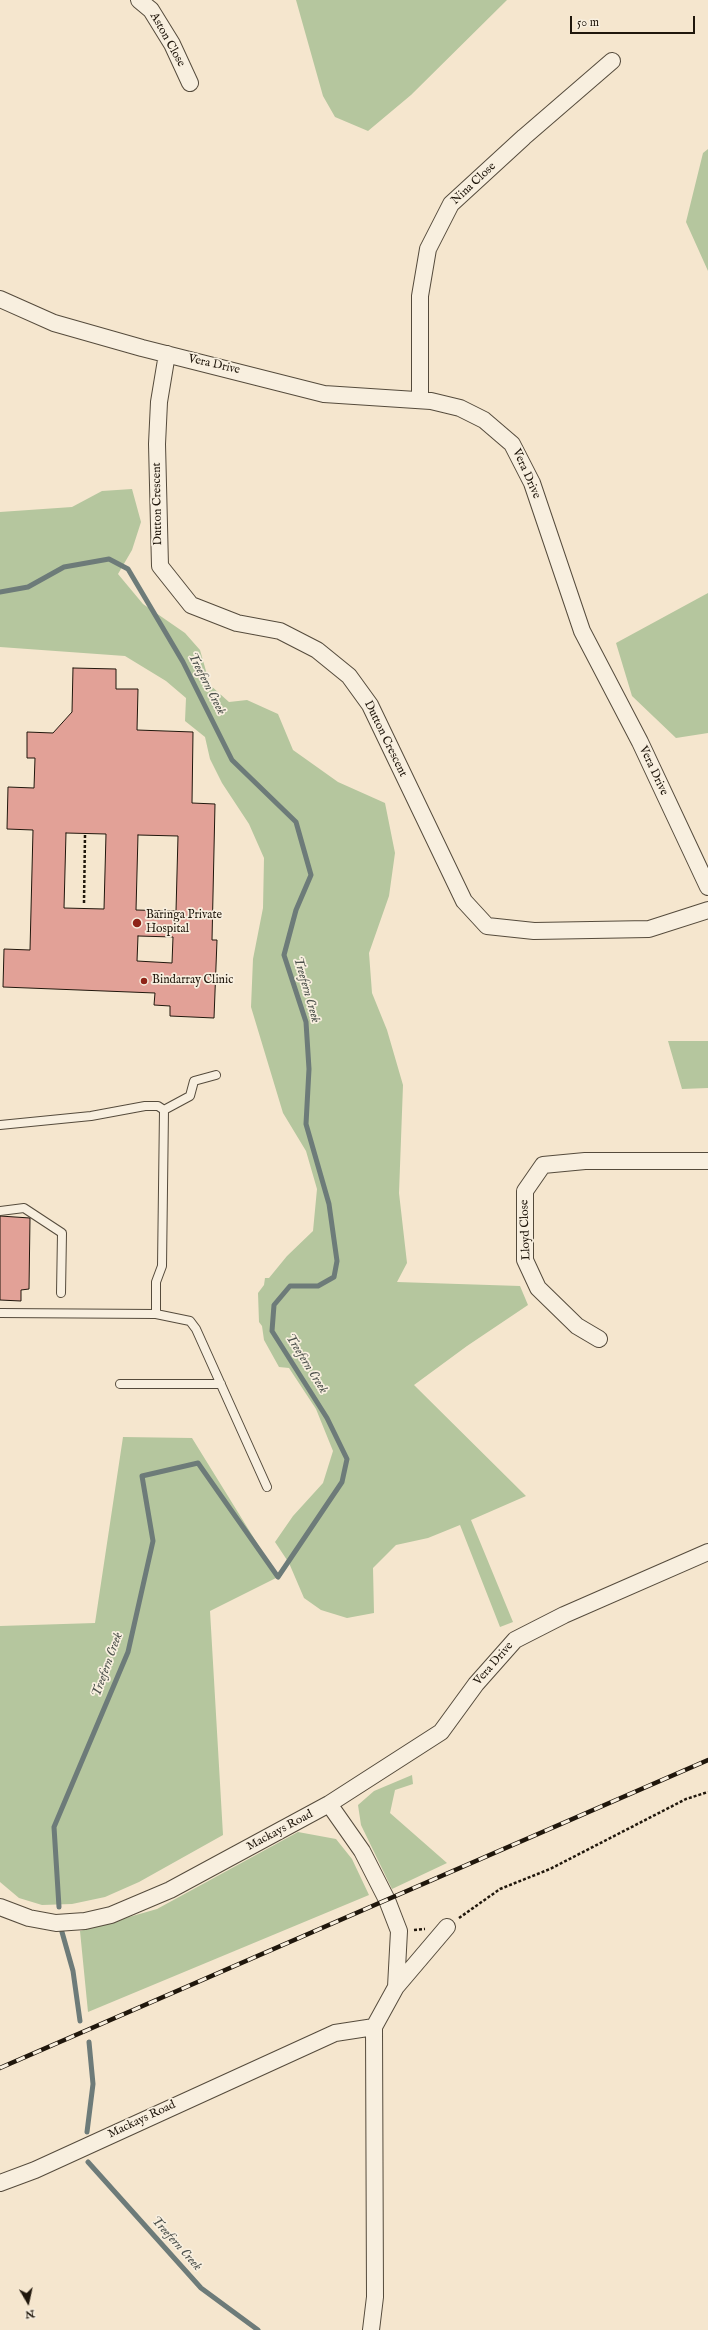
<!DOCTYPE html>
<style>
body{margin:0}
#map{position:relative;width:708px;height:2330px;overflow:hidden;background:#f5e6ce;font-family:"IM FELL English",serif}
canvas{display:block}
.north{position:absolute;left:8px;top:2282px;width:40px;height:40px;-webkit-text-stroke:3px #f8efdf;paint-order:stroke;rotate:171deg;font-size:11px;font-weight:700;line-height:16px;text-align:center;color:#20170c}
.north::after{content:'';display:block;margin:auto;width:14px;height:18px;background:#20170c;clip-path:polygon(50% 0,100% 100%,50% 72%,0 100%)}
.scale{position:absolute;left:570px;top:16px;width:125px;height:18px;box-sizing:border-box;border:2px solid #20170c;border-top:0;padding-left:5px;font-size:12px;line-height:14px;white-space:nowrap;color:#20170c;-webkit-text-stroke:3px #f8efdf;paint-order:stroke}
</style>
<div id="map">
<canvas width="708" height="2330"></canvas>
<div class="north">N</div>
<div class="scale">50 m</div>
</div>
<script>
const ctx = document.querySelector('canvas').getContext('2d');
ctx.lineJoin = 'round';
function paint(path, color) { ctx.fillStyle = color; ctx.fill(path, 'evenodd'); }
const poly = rows => new Path2D(rows.map(r => 'M' + r).join(''));
function stroke(path, color, width, dash) { ctx.strokeStyle = color; ctx.lineWidth = width; ctx.lineCap = dash ? 'butt' : 'round'; ctx.setLineDash(dash || []); ctx.stroke(path); }
function label(font, color, halo, rows, align = 'center') {
  ctx.font = font + ' "IM FELL English",serif'; ctx.lineWidth = 3.5; ctx.setLineDash([]); ctx.textBaseline = 'middle'; ctx.strokeStyle = halo; ctx.fillStyle = color; for (const [text, x, y, turn = 0] of rows) {
    ctx.save(); ctx.translate(x, y); ctx.rotate((+turn || 0) * Math.PI / 180); ctx.textAlign = isNaN(turn) ? turn : align; if (halo) ctx.strokeText(text, 0, 0); ctx.fillText(text, 0, 0); ctx.restore();
  }
}
const green = poly([
 [296,0,507,0,411,95,368,131,335,117,323,96],
 [708,149,708,271,686,222,703,153],
 [132,489,141,522,132,550,118,574,143,604,185,633,200,650,210,685,229,702,247,700,278,714,293,750,338,782,385,803,395,853,389,896,369,953,372,993,387,1030,403,1085,399,1193,407,1263,397,1282,520,1286,528,1305,467,1346,414,1385,526,1496,471,1520,513,1622,500,1627,460,1525,428,1538,396,1545,373,1568,374,1613,347,1618,321,1610,304,1598,289,1563,275,1542,293,1516,323,1483,333,1451,316,1409,289,1368,279,1367,264,1340,262,1326,259,1322,258,1293,264,1285,265,1278,269,1278,287,1256,313,1231,317,1189,306,1151,283,1113,251,1007,253,959,263,908,264,858,249,824,222,783,210,759,205,737,185,721,186,698,166,681,125,656,0,647,0,512,72,507,102,491],
 [708,593,708,733,676,738,632,696,616,643],
 [668,1041,708,1041,708,1088,682,1089],
 [123,1437,192,1438,278,1577,210,1611,223,1835,139,1882,105,1897,72,1904,42,1905,19,1898,0,1882,0,1626,95,1623],
 [412,1775,413,1784,395,1790,390,1813,447,1863,392,1889,361,1825,358,1805,374,1791],
 [298,1832,336,1839,352,1859,369,1895,88,2012,80,1931,157,1909]
]);
const stream = poly([
 [0,592,28,587,64,567,109,559,128,569,183,662,232,760,296,822,311,875,296,910,284,955,306,1022,309,1069,306,1124,329,1204,337,1261,334,1277,318,1286,290,1286,274,1305,272,1331,327,1418,347,1459,342,1482,278,1577,198,1463,142,1476,153,1541,128,1652,54,1827,59,1907],
 [62,1932,73,1971,80,2021],
 [87,2132,93,2084,89,2042],
 [88,2162,201,2288,258,2330]
]);
const building = poly([
 [73,668,116,669,116,689,138,689,137,730,193,732,192,803,215,804,212,940,217,940,214,1018,170,1016,170,1006,154,1005,155,993,3,987,4,949,30,950,33,830,7,829,8,787,34,788,35,758,27,758,27,732,53,733,72,712,73,668],
 [66,833,106,834,104,909,64,908,66,833],
 [138,835,178,836,176,911,136,910,138,835],
 [138,936,173,937,172,963,137,961,138,936],
 [0,1216,30,1218,29,1289,21,1290,21,1301,0,1300,0,1216]
]);
const path = poly([
 [84,903,85,835],
 [459,1918,500,1889,550,1869,686,1799,708,1792],
 [414,1930,425,1929]
]);
const lane = poly([
 [164,1110,190,1096,194,1081,216,1075],
 [0,1125,91,1116,145,1106,158,1106,164,1110,162,1266,156,1282,156,1314],
 [0,1211,24,1208,62,1233,61,1293],
 [0,1313,156,1314,190,1321,196,1329,267,1487],
 [120,1384,221,1384]
]);
const street = poly([
 [139,0,151,10,172,44,190,83],
 [0,299,54,323,142,348,324,394,431,401,460,408,484,420,512,444,532,483,582,631,640,742,708,887],
 [167,354,159,402,157,444,160,566,191,605,237,623,280,631,317,650,349,676,370,705,464,901,487,926,534,931,649,929,708,910],
 [420,400,420,296,428,249,451,204,524,137,612,61],
 [599,1339,577,1326,538,1288,525,1260,525,1191,543,1165,585,1161,708,1161],
 [329,1804,362,1851,387,1900,399,1931,396,1987,374,2027,375,2297,371,2330],
 [0,1907,29,1918,56,1923,85,1921,111,1915,170,1890,329,1804,441,1732,476,1684,515,1640,564,1615,708,1552],
 [396,1987,447,1927],
 [0,2183,35,2170,335,2033,374,2027]
]);
const rail = poly([
 [0,2068,708,1760]
]);
const markers = [
 [137,923,5,"#8f2418"],
 [144,981,4,"#8f2418"]
];
const streetNames = [
 ["Aston Close",167,40,61],
 ["Nina Close",474,184,-43],
 ["Vera Drive",214,365,13],
 ["Vera Drive",526,474,66],
 ["Dutton Crescent",158,504,-91],
 ["Dutton Crescent",385,739,64],
 ["Vera Drive",653,771,65],
 ["Lloyd Close",526,1230,-92],
 ["Vera Drive",494,1664,-49],
 ["Mackays Road",280,1831,-28],
 ["Mackays Road",142,2120,-25]
];
const poiNames = [
 ["Baringa Private",146,916],
 ["Hospital",146,930],
 ["Bindarray Clinic",152,981]
];
const waterNames = [
 ["Treefern Creek",206,684,63],
 ["Treefern Creek",306,990,74],
 ["Treefern Creek",306,1364,58],
 ["Treefern Creek",108,1665,-70],
 ["Treefern Creek",176,2244,48]
];
paint(green, '#b5c69e');
stroke(stream, '#6d7b79', 5);
paint(building, '#e2a197');
stroke(building, '#20170c', 1);
stroke(lane, '#554b3c', 10);
stroke(street, '#554b3c', 18);
stroke(path, '#20170c', 2.5, [3, 2]);
stroke(lane, '#f8efdf', 8);
stroke(street, '#f8efdf', 16);
stroke(rail, '#20170c', 4.5);
stroke(rail, '#f8efdf', 3, [9]);
for (const [x, y, r, color] of markers) { const dot = new Path2D(); dot.arc(x, y, r, 0, 2 * Math.PI); ctx.fillStyle = color; ctx.fill(dot); stroke(dot, '#f8efdf', 1.5); }
label('12px', '#20170c', '#f8efdf', streetNames);
label('12px', '#20170c', '#f8efdf', poiNames, 'left');
label('italic 13px', '#4d514c', '#f8efdf', waterNames);
</script>
